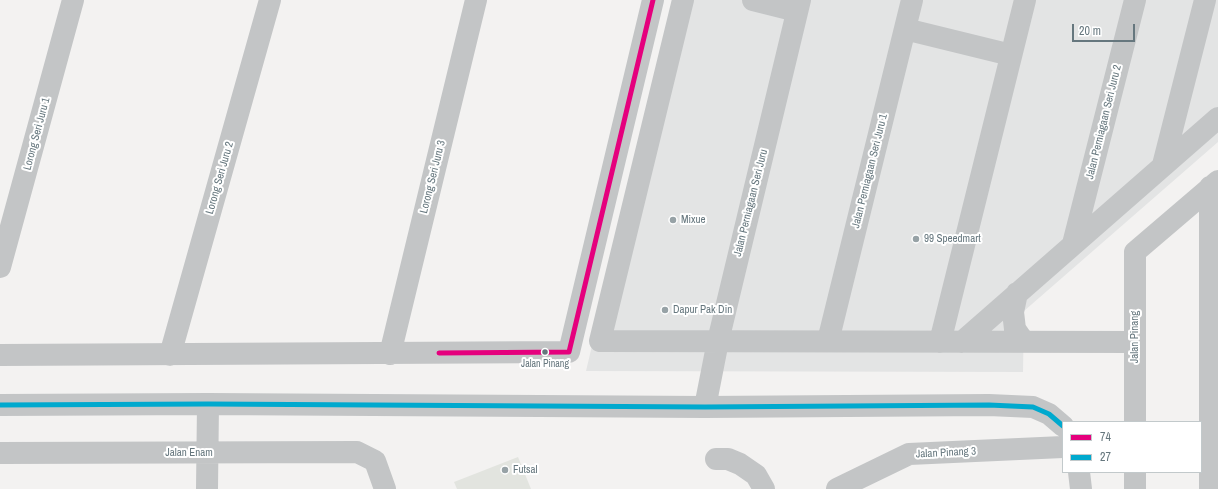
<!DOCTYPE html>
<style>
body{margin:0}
#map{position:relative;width:1218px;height:489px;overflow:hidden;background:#f3f2f1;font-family:"Archivo Narrow",sans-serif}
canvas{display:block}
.legend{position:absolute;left:1062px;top:421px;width:140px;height:52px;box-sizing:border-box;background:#fff;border:1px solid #c2c9cb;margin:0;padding:5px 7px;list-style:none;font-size:12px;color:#66777e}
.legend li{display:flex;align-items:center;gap:8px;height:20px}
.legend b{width:20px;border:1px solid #c2c9cb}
.scale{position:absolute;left:1072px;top:24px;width:63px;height:18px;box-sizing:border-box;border:2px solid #66777e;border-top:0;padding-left:5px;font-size:12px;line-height:14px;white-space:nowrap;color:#66777e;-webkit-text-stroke:3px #fff;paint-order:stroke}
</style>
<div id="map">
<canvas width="1218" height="489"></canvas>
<ul class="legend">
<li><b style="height:5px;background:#e5007d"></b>74</li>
<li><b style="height:5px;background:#00a9ce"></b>27</li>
</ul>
<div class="scale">20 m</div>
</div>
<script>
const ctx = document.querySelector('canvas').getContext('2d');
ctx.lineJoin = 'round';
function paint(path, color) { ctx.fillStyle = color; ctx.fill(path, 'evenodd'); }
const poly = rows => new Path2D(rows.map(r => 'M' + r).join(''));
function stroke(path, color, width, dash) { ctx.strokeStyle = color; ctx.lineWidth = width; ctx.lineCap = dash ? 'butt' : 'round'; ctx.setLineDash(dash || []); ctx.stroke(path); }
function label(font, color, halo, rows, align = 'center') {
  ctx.font = font + ' "Archivo Narrow",sans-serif'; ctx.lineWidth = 4; ctx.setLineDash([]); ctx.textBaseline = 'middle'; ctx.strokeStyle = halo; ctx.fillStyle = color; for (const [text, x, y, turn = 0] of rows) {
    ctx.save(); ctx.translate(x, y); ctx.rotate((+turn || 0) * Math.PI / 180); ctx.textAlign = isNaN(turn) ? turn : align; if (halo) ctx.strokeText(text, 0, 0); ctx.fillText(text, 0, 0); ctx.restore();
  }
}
const built = poly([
 [674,0,1218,0,1218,142,1024,311,1023,372,586,371]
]);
const green = poly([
 [518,457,531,489,457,489,454,482]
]);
const minor = poly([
 [683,0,600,341,1135,342],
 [753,0,797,11],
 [905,29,1011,55],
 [1163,165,1205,0],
 [1210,187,1210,489],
 [1073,244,1135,0],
 [0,267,73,0],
 [1017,293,1013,312,1015,329,1024,342],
 [828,341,912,0],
 [940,342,1025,0],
 [962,342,1218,118],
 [390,354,476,0],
 [0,355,569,352,653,0],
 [170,355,270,0],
 [0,405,208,404,705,407,989,405,1033,407,1049,414,1063,426],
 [705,407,718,341,800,0],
 [1135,422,1135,252,1218,181],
 [0,453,357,452,375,461,385,489],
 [716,459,728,459,740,464,756,475,764,489],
 [1079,472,1081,489],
 [207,489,208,404],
 [837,489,909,454,1063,447],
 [1135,489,1135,472]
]);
const bus1 = poly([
 [439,353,569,352,653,0]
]);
const bus2 = poly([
 [0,405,208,404,705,407,989,405,1033,407,1049,414,1063,426]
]);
const markers = [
 [673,220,4,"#97a2a6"],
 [916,239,4,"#97a2a6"],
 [665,310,4,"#97a2a6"],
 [545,352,3.5,"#66777e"],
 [505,470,4,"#97a2a6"]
];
const busNames = [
 ["Jalan Pinang",545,364]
];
const streetNames = [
 ["Jalan Perniagaan Seri Juru 2",1104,122,-76],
 ["Lorong Seri Juru 1",37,134,-75],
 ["Jalan Perniagaan Seri Juru 1",870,171,-76],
 ["Lorong Seri Juru 3",433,177,-76],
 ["Lorong Seri Juru 2",220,178,-74],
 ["Jalan Perniagaan Seri Juru",751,203,-76],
 ["Jalan Pinang",1135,337,-90],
 ["Jalan Enam",189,453],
 ["Jalan Pinang 3",946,453,-3]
];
const poiNames = [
 ["Mixue",681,220],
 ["99 Speedmart",924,239],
 ["Dapur Pak Din",673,310],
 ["Futsal",513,470]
];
paint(built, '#e3e4e4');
paint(green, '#e2e4df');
stroke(minor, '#c3c5c6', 22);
stroke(bus1, '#e5007d', 5);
stroke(bus2, '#00a9ce', 5);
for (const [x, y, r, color] of markers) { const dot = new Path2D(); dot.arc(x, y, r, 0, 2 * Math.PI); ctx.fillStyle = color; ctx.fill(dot); stroke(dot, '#fff', 1.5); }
label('10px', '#66777e', '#fff', busNames);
label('11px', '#66777e', '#fff', streetNames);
label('11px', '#66777e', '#fff', poiNames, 'left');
</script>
